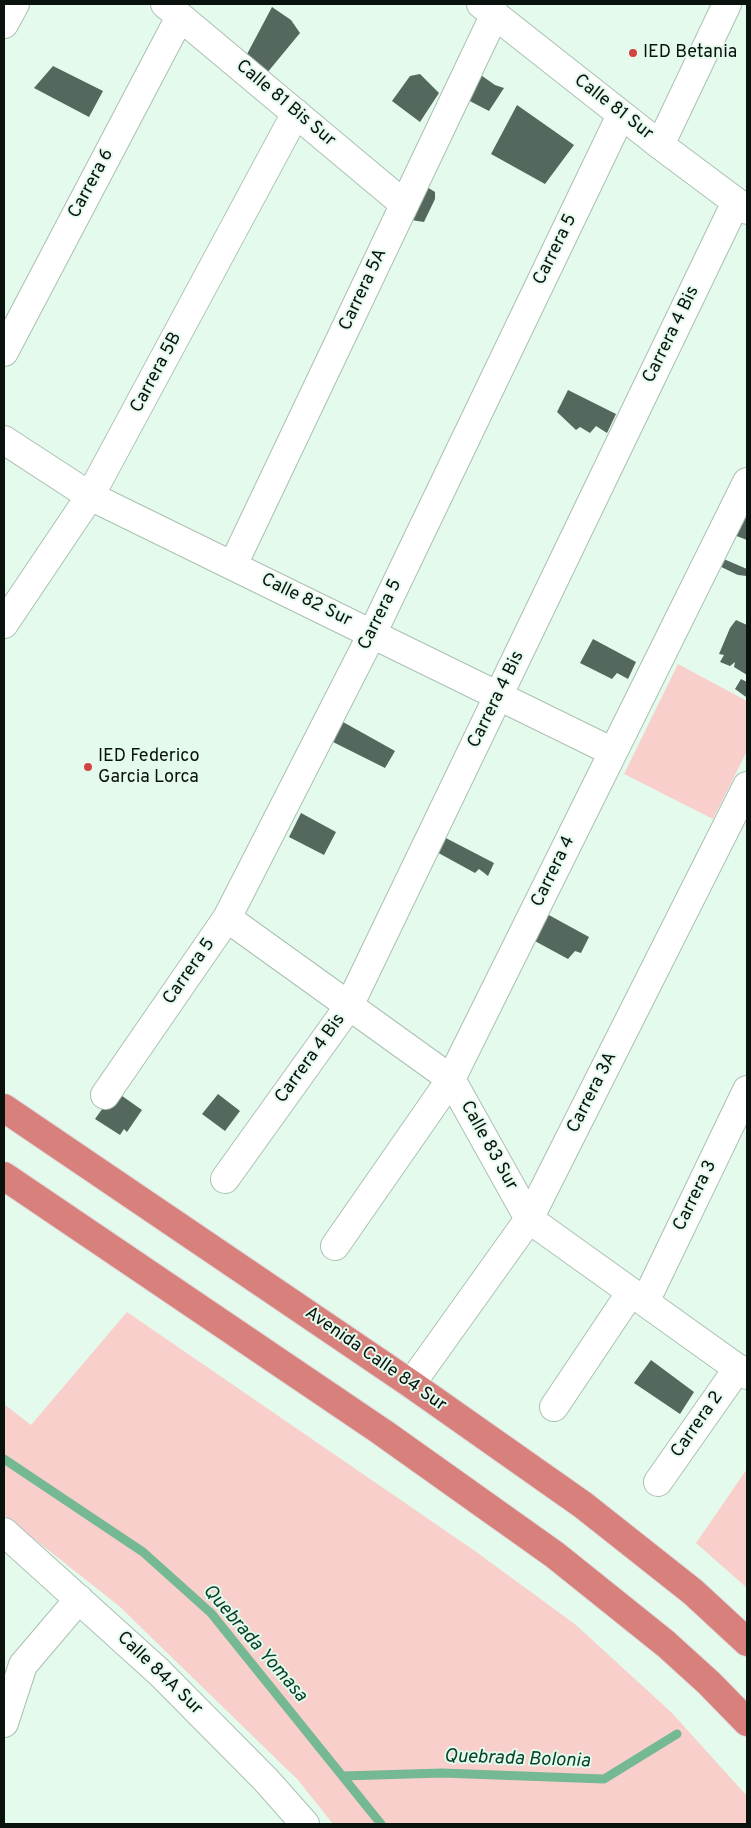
<!DOCTYPE html>
<style>
body{margin:0}
#map{position:relative;width:751px;height:1828px;overflow:hidden;background:#e4faec;font-family:Overpass,sans-serif}
canvas{display:block}
.frame{position:absolute;inset:0;border:5px solid #0a120e;pointer-events:none}
</style>
<div id="map">
<canvas width="751" height="1828"></canvas>
<div class="frame"></div>
</div>
<script>
const ctx = document.querySelector('canvas').getContext('2d');
ctx.lineJoin = 'round';
function paint(path, color) { ctx.fillStyle = color; ctx.fill(path, 'evenodd'); }
const poly = rows => new Path2D(rows.map(r => 'M' + r).join(''));
function stroke(path, color, width, dash) { ctx.strokeStyle = color; ctx.lineWidth = width; ctx.lineCap = dash ? 'butt' : 'round'; ctx.setLineDash(dash || []); ctx.stroke(path); }
function label(font, color, halo, rows, align = 'center') {
  ctx.font = font + ' Overpass,sans-serif'; ctx.lineWidth = 4; ctx.setLineDash([]); ctx.textBaseline = 'middle'; ctx.strokeStyle = halo; ctx.fillStyle = color; for (const [text, x, y, turn = 0] of rows) {
    ctx.save(); ctx.translate(x, y); ctx.rotate((+turn || 0) * Math.PI / 180); ctx.textAlign = isNaN(turn) ? turn : align; if (halo) ctx.strokeText(text, 0, 0); ctx.fillText(text, 0, 0); ctx.restore();
  }
}
const green = poly([
 [678,664,747,701,747,751,713,819,624,774],
 [127,1312,475,1551,576,1625,672,1713,747,1796,747,1824,333,1824,298,1780,119,1606,4,1515,4,1404,31,1425],
 [747,1469,747,1588,696,1543]
]);
const stream = poly([
 [4,1459,143,1552,211,1613,381,1824],
 [343,1776,442,1773,604,1779,677,1734]
]);
const building = poly([
 [272,7,291,20,300,33,262,79,246,56],
 [53,66,103,91,89,117,34,88],
 [475,71,495,85,504,88,489,111,462,97],
 [420,74,439,93,420,122,392,101,410,76],
 [517,105,574,145,545,184,491,154],
 [419,182,435,192,435,199,424,222,405,219],
 [568,390,616,414,607,433,596,426,590,433,580,427,576,430,557,412],
 [747,503,747,540,734,535],
 [719,557,747,569,747,576,738,575,715,564],
 [736,620,747,625,747,675,734,667,735,662,730,666,720,662,724,655,719,654,730,628],
 [593,639,636,662,628,679,617,673,612,679,580,663],
 [741,679,747,682,746,697,735,689],
 [343,722,395,751,385,768,333,742],
 [301,813,336,832,324,855,289,837],
 [440,835,494,863,488,876,479,869,475,873,433,850],
 [547,914,589,937,581,953,575,951,568,959,533,940],
 [115,1091,142,1110,127,1132,124,1129,120,1135,95,1119],
 [218,1094,240,1111,225,1131,202,1114],
 [651,1360,694,1392,680,1414,634,1383]
]);
const minor = poly([
 [165,4,404,204],
 [4,24,15,4],
 [660,145,727,4],
 [4,352,180,17],
 [4,440,90,496,613,752],
 [233,565,495,14],
 [4,624,90,496,296,113],
 [227,918,451,1079,529,1219,747,1375],
 [105,1095,227,918,372,634,621,115],
 [225,1179,349,1006,736,202],
 [335,1246,451,1079,747,482],
 [645,1302,747,1090],
 [411,1384,529,1219,747,786],
 [554,1407,631,1292],
 [658,1482,738,1368],
 [4,1532,159,1672,266,1780,305,1824],
 [4,1723,23,1665,79,1599]
]);
const tertiary = poly([
 [481,4,660,145,747,210]
]);
const trunk = poly([
 [4,1108,411,1384,583,1505,693,1592,747,1642],
 [4,1176,382,1432,555,1555,666,1644,709,1683,747,1722]
]);
const markers = [
 [633,53,5,"#d24342"],
 [88,767,5,"#d24342"]
];
const poiNames = [
 ["IED Betania",643,53],
 ["IED Federico",98,757],
 ["Garcia Lorca",98,778]
];
const streetNames = [
 ["Calle 81 Bis Sur",285,104,40],
 ["Calle 81 Sur",613,108,38],
 ["Carrera 6",92,184,-62],
 ["Carrera 5",556,250,-64],
 ["Carrera 5A",364,290,-65],
 ["Carrera 4 Bis",672,335,-64],
 ["Carrera 5B",157,373,-62],
 ["Calle 82 Sur",306,601,26],
 ["Carrera 5",381,615,-64],
 ["Carrera 4 Bis",497,700,-64],
 ["Carrera 4",554,872,-64],
 ["Carrera 5",190,972,-55],
 ["Carrera 4 Bis",311,1059,-54],
 ["Carrera 3A",593,1093,-63],
 ["Calle 83 Sur",488,1146,61],
 ["Carrera 3",696,1196,-64],
 ["Avenida Calle 84 Sur",375,1360,35],
 ["Carrera 2",698,1425,-55],
 ["Calle 84A Sur",159,1674,44]
];
const waterNames = [
 ["Quebrada Yomasa",254,1644,49],
 ["Quebrada Bolonia",517,1760,2]
];
paint(green, '#f9cfcb');
stroke(stream, '#74b993', 9);
paint(building, '#55685d');
stroke(minor, '#abc0b3', 30);
stroke(tertiary, '#abc0b3', 30);
stroke(trunk, '#dddedd', 30);
stroke(minor, '#fff', 28);
stroke(tertiary, '#fff', 28);
stroke(trunk, '#d8807c', 28);
for (const [x, y, r, color] of markers) { const dot = new Path2D(); dot.arc(x, y, r, 0, 2 * Math.PI); ctx.fillStyle = color; ctx.fill(dot); stroke(dot, '#e4faec', 2); }
label('18px', '#0a120e', '#e4faec', poiNames, 'left');
label('18px', '#0a120e', '#e4faec', streetNames);
label('italic 19px', '#074129', '#e4faec', waterNames);
</script>
